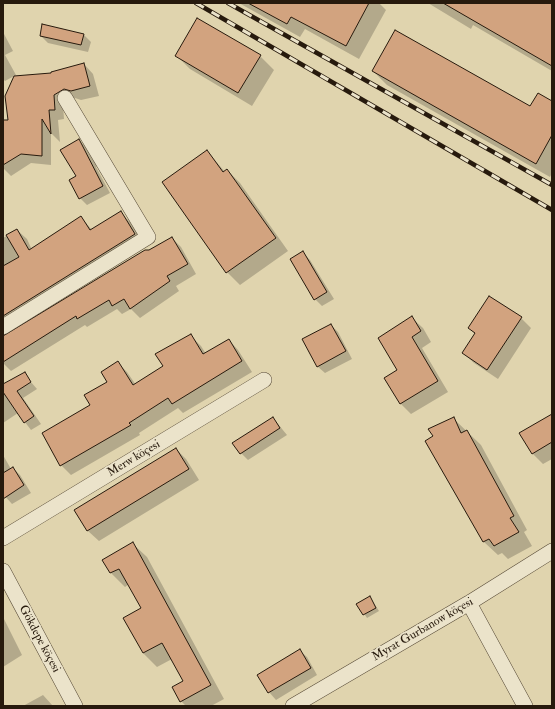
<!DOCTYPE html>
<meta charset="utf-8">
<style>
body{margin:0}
#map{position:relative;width:555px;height:709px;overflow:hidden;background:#e0d4ae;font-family:"IM FELL Double Pica",serif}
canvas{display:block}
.frame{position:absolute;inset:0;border:4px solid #271a0d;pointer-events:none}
</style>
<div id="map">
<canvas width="555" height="709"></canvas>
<div class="frame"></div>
</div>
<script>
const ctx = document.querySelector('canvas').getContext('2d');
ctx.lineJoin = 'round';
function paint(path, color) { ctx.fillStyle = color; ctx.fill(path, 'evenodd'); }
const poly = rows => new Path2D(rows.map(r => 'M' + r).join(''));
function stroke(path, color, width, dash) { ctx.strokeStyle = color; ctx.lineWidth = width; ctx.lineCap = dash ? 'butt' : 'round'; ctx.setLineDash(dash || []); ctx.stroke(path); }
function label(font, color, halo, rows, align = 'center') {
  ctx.font = font + ' "IM FELL Double Pica",serif'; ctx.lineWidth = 3.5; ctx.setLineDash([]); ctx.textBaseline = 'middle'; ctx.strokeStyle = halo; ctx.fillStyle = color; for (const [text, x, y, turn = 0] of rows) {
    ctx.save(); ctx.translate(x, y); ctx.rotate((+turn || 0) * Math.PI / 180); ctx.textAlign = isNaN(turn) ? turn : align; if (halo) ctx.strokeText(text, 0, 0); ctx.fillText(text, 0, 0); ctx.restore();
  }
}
const shadow = poly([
 [239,3,379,3,386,10,359,59,305,29,300,37],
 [428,3,546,3,552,6,552,71,473,25,471,29],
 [3,32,13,51,5,55,16,75,5,81,3,79],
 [84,35,91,42,88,52,48,43,41,36],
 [176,55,260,56,274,70,252,106,190,69],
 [84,64,93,74,99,96,81,100,75,98,70,99,63,105,64,119,58,120,60,142,51,133,51,165,31,163,11,176,3,168,3,121,9,121,52,74],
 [373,71,530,108,552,102,552,173,550,177,387,85],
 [79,140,86,147,97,166,96,167,110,193,87,205,80,198,77,177],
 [207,151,225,172,227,170,240,183,288,251,240,285,227,272],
 [121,213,130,222,144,244,7,329,3,337,172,238,181,247,196,274,176,286,179,291,140,318,131,309,122,314,117,309,87,327,85,325,11,371,3,363,3,238,17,230,27,239,32,250,81,217,92,230],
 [303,253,310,260,334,299,322,306,315,299],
 [412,318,423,328,431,342,422,348,448,392,411,414,401,404,385,378,398,370],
 [521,318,531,328,498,379,474,363,463,353,475,334,469,328],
 [331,325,338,332,352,359,325,373,317,366],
 [191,336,201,346,206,354,229,340,238,350,252,372,183,413,178,408,139,433,140,435,71,475,61,465,92,405,109,382,117,362,127,372,136,385,164,367],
 [24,374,37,389,23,398,41,424,31,430,18,413,3,423,3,384,4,385],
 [552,415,552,459,543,464,533,454],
 [273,418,287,435,248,460,241,453],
 [454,419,481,445,527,530,524,532,532,546,508,559,502,553,498,555,484,542,434,436],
 [176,449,186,459,199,480,99,541,88,531,76,510],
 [3,455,11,469,13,468,20,475,31,493,12,504,3,494],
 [133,544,147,557,224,699,211,706,186,706,181,701,184,681,172,659,157,667,143,653,142,608,129,584,125,587,111,573,104,560],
 [370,597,379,611,367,618,358,604],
 [3,617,22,655,3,667],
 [299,650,307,657,317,675,276,700,269,692,259,675],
 [43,695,53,706,23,706]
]);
const building = poly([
 [248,3,369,3,346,46,291,17,287,24,248,3],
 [443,3,552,3,552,66,443,3],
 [197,18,261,55,238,93,175,56,197,18],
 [42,24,84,34,81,45,40,36,42,24],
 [395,30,530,106,538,93,552,101,552,135,536,164,372,71,395,30],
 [84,63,90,86,71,91,64,89,54,95,55,110,49,110,51,134,42,119,42,156,21,154,3,165,3,120,8,120,5,96,14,76,51,73,51,72,84,63],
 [79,139,103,186,79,199,69,180,76,176,60,150,79,139],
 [207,150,223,172,227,169,276,238,226,273,162,182,207,150],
 [121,211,135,234,3,316,3,266,19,257,6,235,17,229,29,250,81,216,90,230,121,211],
 [172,237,188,264,167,276,170,281,130,309,124,299,112,306,109,300,77,319,76,316,3,362,3,336,145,250,149,250,172,237],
 [303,251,327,292,314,300,290,259,303,251],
 [489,296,522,317,487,370,462,353,475,333,468,328,489,296],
 [412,316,421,331,412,337,438,381,400,404,384,378,397,370,378,338,412,316],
 [331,324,346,351,317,367,302,339,331,324],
 [191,334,203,354,229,339,242,361,172,404,168,398,129,423,131,425,60,466,42,433,90,405,84,395,107,382,101,372,118,361,133,385,163,366,155,354,191,334],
 [25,372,31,382,17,391,34,416,24,423,3,392,3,384,25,372],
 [552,414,552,442,532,454,519,433,552,414],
 [273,417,280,428,240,454,232,443,273,417],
 [454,417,461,433,467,430,514,516,510,518,519,532,494,546,489,539,483,542,425,441,433,436,428,429,454,417],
 [176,448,189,469,87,531,74,510,176,448],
 [13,467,24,485,3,499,3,473,13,467],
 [133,542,211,685,180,702,172,687,183,681,162,643,143,653,123,618,141,608,119,569,110,573,102,560,133,542],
 [370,596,376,608,363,615,356,604,370,596],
 [300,649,311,668,268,693,257,675,300,649]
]);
const minor = poly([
 [3,327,148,237,65,98],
 [3,538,264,380],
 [3,571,75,706],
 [469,603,525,706],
 [293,706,469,603,552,551]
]);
const rail = poly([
 [196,3,552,210],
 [228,3,552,185]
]);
const streetNames = [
 ["Merw köçesi",134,459,-31],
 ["Myrat Gurbanow köçesi",423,630,-30],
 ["Gökdepe köçesi",39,639,62]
];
paint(shadow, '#0003');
paint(building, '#d2a37f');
stroke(building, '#271a0d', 1);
stroke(minor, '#554835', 16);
stroke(minor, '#ebe3ca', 15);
stroke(rail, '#271a0d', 4.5);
stroke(rail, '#ebe3ca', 3, [9]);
label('12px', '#271a0d', '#ebe3ca', streetNames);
</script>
